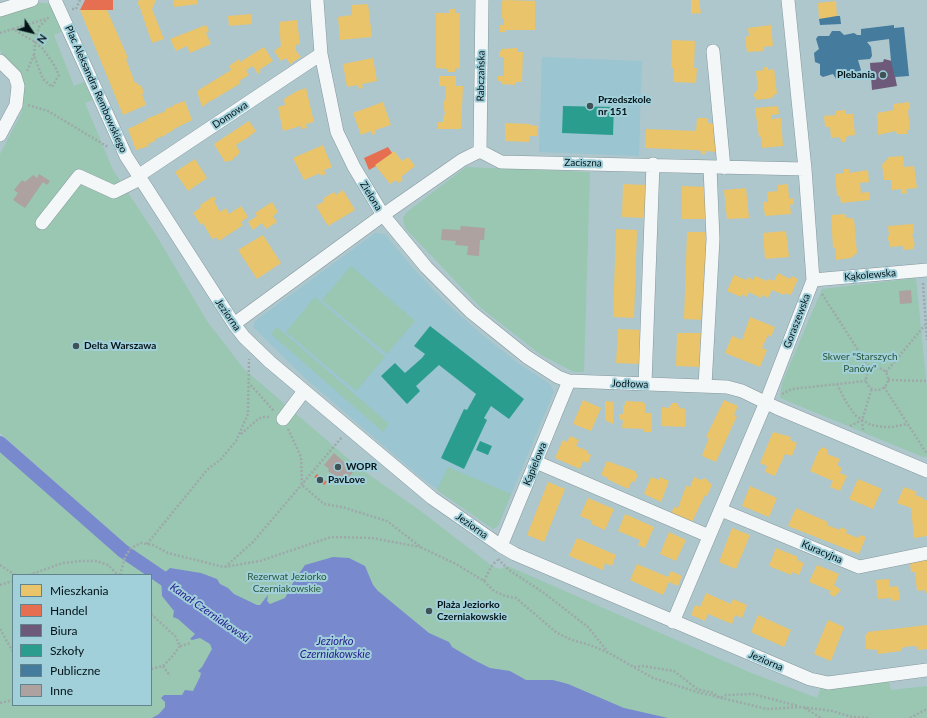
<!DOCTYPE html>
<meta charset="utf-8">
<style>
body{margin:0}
#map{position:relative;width:927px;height:718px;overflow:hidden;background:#aec7cd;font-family:Lato,sans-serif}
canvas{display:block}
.legend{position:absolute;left:12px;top:574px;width:140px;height:132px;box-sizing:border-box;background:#a1cfda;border:1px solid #62848c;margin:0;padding:5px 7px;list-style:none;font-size:12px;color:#031418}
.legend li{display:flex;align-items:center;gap:8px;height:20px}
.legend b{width:20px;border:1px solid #62848c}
.north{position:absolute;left:12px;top:12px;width:40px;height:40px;-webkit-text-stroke:3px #a1cfda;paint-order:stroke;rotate:125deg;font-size:11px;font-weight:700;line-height:16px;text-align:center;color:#031418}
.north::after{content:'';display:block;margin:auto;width:14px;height:18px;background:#031418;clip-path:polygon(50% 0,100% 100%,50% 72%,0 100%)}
</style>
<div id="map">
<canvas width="927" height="718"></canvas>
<ul class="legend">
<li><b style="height:11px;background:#e9c46a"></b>Mieszkania</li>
<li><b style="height:11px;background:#e76f51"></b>Handel</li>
<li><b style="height:11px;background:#6d597a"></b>Biura</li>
<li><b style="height:11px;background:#2a9d8f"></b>Szkoły</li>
<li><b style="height:11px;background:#457b9d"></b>Publiczne</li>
<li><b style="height:11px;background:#ada2a0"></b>Inne</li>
</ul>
<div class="north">N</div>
</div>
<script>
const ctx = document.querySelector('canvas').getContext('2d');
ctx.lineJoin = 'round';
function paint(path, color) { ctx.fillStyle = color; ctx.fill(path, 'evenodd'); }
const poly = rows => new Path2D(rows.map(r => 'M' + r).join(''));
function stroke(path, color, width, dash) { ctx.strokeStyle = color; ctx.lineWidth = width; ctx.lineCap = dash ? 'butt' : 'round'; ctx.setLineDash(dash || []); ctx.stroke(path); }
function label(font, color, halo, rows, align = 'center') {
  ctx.font = font + ' Lato,sans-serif'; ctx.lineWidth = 4; ctx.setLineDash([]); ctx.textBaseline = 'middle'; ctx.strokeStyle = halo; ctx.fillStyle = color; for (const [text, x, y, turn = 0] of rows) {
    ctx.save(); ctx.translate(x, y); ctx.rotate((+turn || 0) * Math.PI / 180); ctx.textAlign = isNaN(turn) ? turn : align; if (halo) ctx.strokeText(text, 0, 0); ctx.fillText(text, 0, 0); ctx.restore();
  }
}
const built = poly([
 [542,57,642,61,639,156,539,152],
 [375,233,385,234,412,267,444,301,480,333,518,363,550,384,554,392,498,526,493,529,420,477,306,379,253,327,255,321]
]);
const green = poly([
 [40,3,46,3,51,6,63,27,61,32,54,35,74,86,84,82,93,100,85,103,113,170,156,235,207,321,244,369,358,467,418,509,492,566,499,569,508,566,749,672,817,698,821,688,889,681,891,690,927,686,927,718,0,718,0,451,120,556,127,546,0,433,0,154,22,112,22,102,0,50,0,15,29,8],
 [13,575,151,575,151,705,13,705],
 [466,167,590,172,584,372,574,372,541,355,481,308,405,228,403,218,407,212],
 [351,266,415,321,387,354,322,300],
 [916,278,927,389,927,457,923,457,780,398,782,383,822,289],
 [315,297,385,357,356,391,286,332],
 [277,327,389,424,383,432,271,334],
 [448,467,511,494,498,526,493,529,437,490]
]);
const water = poly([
 [333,557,349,558,365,566,373,585,378,591,429,633,449,642,452,647,474,660,490,668,510,671,526,680,553,680,568,684,624,708,668,718,152,718,159,714,165,707,165,702,161,698,164,695,182,695,185,690,193,691,200,677,201,673,198,671,202,667,212,649,210,644,200,638,192,640,190,639,195,634,178,619,173,617,174,611,162,596,161,576,170,568,201,573,217,579,220,584,228,588,234,594,257,605,260,605,268,595,267,601,270,604,285,598,294,581,305,565]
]);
const homes = poly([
 [139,0,156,0,152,9,164,39,152,43,139,5,137,4],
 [173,0,197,0,198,4,174,7],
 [505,0,535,1,535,30,506,30,506,32,500,32,500,25,504,25,504,18,502,18,502,1],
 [691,0,699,0,701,13,691,14],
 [836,1,837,17,819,19,818,3],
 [368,4,372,37,340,40,338,17,352,15,352,5],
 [449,9,455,9,455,13,460,13,460,69,455,68,455,72,448,72,448,69,436,68,436,13,449,13],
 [80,10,107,10,128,58,126,59,135,83,137,83,139,86,141,85,144,93,142,94,146,105,123,115],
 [251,14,252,24,229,26,228,16],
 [297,20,300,44,296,45,296,51,301,57,290,64,286,58,281,61,274,51,281,46,279,22],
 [206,25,209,31,206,33,211,44,190,53,187,46,176,51,170,39],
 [771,25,773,46,763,47,764,51,747,52,745,37,749,36,748,28],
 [672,40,695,41,694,68,697,68,696,83,673,82,674,68,671,68],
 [264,47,273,61,259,70,261,72,258,74,253,66,246,70,249,75,239,81,241,83,211,101,208,101,209,102,202,107,197,91,231,70,229,66,239,59,240,62],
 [517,48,517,52,523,52,522,82,516,82,516,85,501,84,501,81,498,81,498,76,504,76,504,57,499,57,499,51,501,51,501,49],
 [373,58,377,81,362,84,363,88,359,89,358,85,347,87,343,64],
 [764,67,768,67,768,70,774,69,777,94,775,94,772,98,757,100,753,95,758,89,756,71,764,70],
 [439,76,456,76,456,86,463,86,461,129,438,129,438,122,443,122,443,115,445,115,443,100,446,101,445,86,439,86],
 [306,88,314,122,306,124,307,128,302,129,301,126,283,131,278,107,285,105,284,99,297,91],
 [185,101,192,120,174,129,174,130,166,134,166,135,155,139,155,141,148,144,149,146,136,150,128,129,147,120,146,119,166,111,165,109,174,106,173,105],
 [383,102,391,125,375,130,376,133,372,135,371,131,361,135,353,113],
 [910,102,910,110,908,110,910,130,907,130,907,134,897,134,896,131,878,135,877,113,894,110,893,104],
 [778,106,779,114,771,115,772,119,781,118,783,146,762,148,761,137,759,137,755,108],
 [845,110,846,114,853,114,855,135,847,136,845,142,842,142,839,137,831,138,830,127,825,127,824,116,836,115,836,111],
 [697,118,708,118,708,123,716,124,716,152,706,151,706,154,701,154,701,151,695,150,645,148,646,129,696,131],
 [249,121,256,131,245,140,245,139,236,145,240,152,236,157,233,157,233,160,225,162,214,144],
 [505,123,530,124,530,125,538,126,537,136,530,136,529,142,505,141],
 [323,145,332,167,324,170,326,174,321,176,320,173,304,180,293,158],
 [394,151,402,161,408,157,415,166,401,177,403,180,398,183,396,180,390,184,375,165],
 [903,156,904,167,914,166,917,188,906,189,907,193,901,194,901,189,892,190,891,180,884,180,882,165,889,157],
 [195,159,207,178,188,191,175,172],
 [844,169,849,169,849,173,868,170,869,182,860,183,861,193,869,192,870,200,841,203,840,196,837,196,835,174,844,173],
 [623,184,647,185,645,218,622,217],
 [788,184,789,199,794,198,794,204,790,205,791,214,765,216,763,202,768,202,767,192,778,191,778,185],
 [682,186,706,187,705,219,682,219],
 [746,188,749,218,727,219,724,190],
 [343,190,355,210,328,226,316,206,323,202,324,198,334,192,336,195],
 [214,196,216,200,214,201,220,212,226,208,229,214,241,206,248,217,241,222,243,225,219,241,216,237,212,239,203,223,201,225,193,213,201,207,200,205],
 [272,202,278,212,273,216,277,222,266,229,262,223,253,230,248,222,257,216,255,213],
 [846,214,846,217,854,219,857,253,851,258,836,260,835,248,833,248,831,215],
 [913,224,914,234,912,234,915,245,914,245,914,249,903,250,903,246,890,247,890,242,887,239,889,235,888,226],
 [616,229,637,230,634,318,613,317],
 [786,231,789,257,765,259,763,233],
 [687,232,709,232,705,320,684,319],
 [263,235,281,263,257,279,238,250],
 [778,273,790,279,792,276,798,279,791,295,785,293,784,295,772,290,768,298,762,295,761,298,749,292,747,297,741,294,741,297,727,291,734,275,746,280,748,277,753,280,755,276,767,281,769,279,774,281],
 [750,317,775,327,771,337,768,335,762,348,767,350,760,367,725,353,732,336,742,340],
 [618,329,642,330,640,364,616,363],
 [677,333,701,333,700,367,676,366],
 [583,400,601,408,591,431,573,424],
 [724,400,738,406,734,415,737,416,716,462,702,456,709,438,706,437],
 [605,401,614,402,613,424,605,420],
 [625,401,643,402,645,404,645,413,652,413,652,432,644,432,644,429,622,428,623,420,619,419,619,414,623,414,623,405,625,405],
 [672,403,677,403,680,408,686,409,685,427,661,426,662,407,669,408],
 [773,432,791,437,790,440,797,443,792,456,785,454,775,476,765,472,767,466,760,463],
 [570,436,579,440,576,446,588,451,587,453,591,455,588,463,583,461,580,469,555,458,563,440,567,442],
 [824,447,828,450,827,454,840,459,837,465,842,468,840,473,847,476,840,491,830,487,833,481,810,471,819,450],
 [607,461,635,471,635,473,638,474,635,482,632,481,628,489,607,479,608,478,601,475],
 [651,477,659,480,660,477,669,481,661,502,644,494],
 [694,477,701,480,705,478,712,485,707,496,705,495,692,522,671,514,674,507,678,508,686,486,690,487],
 [858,479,882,489,873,509,849,499],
 [548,482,565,489,544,542,527,535],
 [750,486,777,498,769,517,742,506],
 [904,487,917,492,915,495,924,498,923,500,927,500,927,536,914,538,911,508,897,503],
 [588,498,614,509,605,530,591,524,592,521,580,516],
 [796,508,828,522,827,525,840,530,841,527,847,530,846,533,858,538,860,535,866,537,859,554,788,526],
 [625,514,654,527,645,548,638,545,640,540,618,531],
 [732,528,750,535,736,569,719,562],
 [669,532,686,540,676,561,660,554],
 [577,538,616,555,612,566,605,563,603,570,569,556],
 [776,548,798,557,797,560,804,563,799,575,792,572,791,575,769,566],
 [927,560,927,593,926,593,926,590,917,591,915,572,911,572,910,562],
 [637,564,668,577,671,571,682,576,678,586,669,582,663,595,630,580],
 [817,565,839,574,834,585,841,590,834,597,829,593,831,591,809,582],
 [889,579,889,587,898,586,900,600,891,601,891,598,878,599,876,580],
 [706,593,731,604,733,599,747,605,742,618,735,615,732,624,708,614,705,621,691,615,695,605,700,607],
 [758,615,791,630,784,647,751,632],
 [828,620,844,627,831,661,814,654],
 [927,625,927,649,918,650,918,647,914,646,904,647,901,649,901,651,878,654,878,650,866,649,865,634,868,634,867,632]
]);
const shops = poly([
 [85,0,113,0,113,10,80,10],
 [388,147,392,153,375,165,376,166,369,170,364,158],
 [317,474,327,482,324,485,314,477]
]);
const offices = poly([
 [884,59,892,61,897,86,872,90,870,63,883,62]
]);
const schools = poly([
 [563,106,614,107,613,135,562,133],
 [430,326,524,399,509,419,491,406,484,418,487,420,464,469,441,458,464,409,467,410,476,394,439,365,416,386,420,391,407,404,381,376,395,363,405,373,422,358,425,354,414,346],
 [480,441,492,446,488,455,476,450]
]);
const public = poly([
 [837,16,840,16,841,24,820,25,819,19],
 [894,25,894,28,904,27,909,76,895,77,891,61,889,39,867,42,871,47,872,56,870,59,858,60,861,70,858,73,848,73,845,78,836,79,833,74,823,77,820,75,820,64,815,62,814,53,819,49,816,39,818,36,829,36,832,31,840,31,844,35,854,33,857,35,861,35,861,29]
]);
const canal = poly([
 [0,443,123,551,176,587]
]);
const building = poly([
 [39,174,50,181,47,185,43,182,25,208,13,200,18,193,14,190,22,180,25,182,33,175,37,178],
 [461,226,485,228,484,240,480,240,479,256,467,255,468,246,455,245,456,241,441,240,442,229,460,230],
 [911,290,912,303,900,304,899,291],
 [334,453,354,471,344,483,328,471,329,469,324,465]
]);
const path = poly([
 [72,9,76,9,80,0],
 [13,29,45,19],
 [0,33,13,29,30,39,35,42,43,49,53,63,59,75,52,87,43,79,34,55,35,43,35,42,39,27,49,17],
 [27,71,34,55],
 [28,105,48,111,108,147],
 [923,283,927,340],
 [822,294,871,370],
 '866 379a11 11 0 1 1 22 0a11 11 0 1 1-22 0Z',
 [886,372,925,325],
 [888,380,927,381],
 [248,382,274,411],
 [837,384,846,402,855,415,862,420,871,425,883,427,892,427,907,424],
 [884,387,927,454],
 [782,394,792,389,866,381],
 [850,426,862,420],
 [288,429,301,457,302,485,324,504,342,507,387,521,422,548,456,564,484,581,494,591,505,596,516,598,557,633,572,640,590,645,609,653,653,678,697,692,767,709,802,707,832,711,852,717,870,718],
 [863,430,862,420,872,388],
 [241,434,257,420,262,417,271,417],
 [147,544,207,470,221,459,236,441,248,414,249,359],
 [498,559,509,570,544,593,588,627,608,652],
 [0,565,15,575],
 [225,567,253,542,342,437],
 [29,575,63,563,82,561,96,561,108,565,118,575],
 [120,575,125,557,131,548,141,543,153,545,168,553,224,567,260,561,331,537,372,538,420,547],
 [484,581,491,567,497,560],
 [0,585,13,581],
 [151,614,175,636,180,646,171,658,163,666,151,669],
 [0,629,13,652],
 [180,646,191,643],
 [163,666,170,676],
 [634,667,643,666,674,671,697,689,713,693,720,698,726,695,753,694,798,706],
 [0,703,13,700],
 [805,708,821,718],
 [910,718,927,709]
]);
const minor = poly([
 [55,0,126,156,234,324,244,337,270,362,432,498,501,546,515,554,810,679,828,683,927,670],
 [0,10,32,0],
 [713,51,724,168],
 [0,61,15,76,18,86,16,105,0,135],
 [480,151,482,0],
 [805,169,501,162,480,151,462,160,383,215,426,267,471,312,527,357,558,377,569,381,727,387,742,391,777,408,927,471],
 [138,176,321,54],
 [42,223,79,176,114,192,140,179],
 [813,280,927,270],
 [234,324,383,215,354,167,337,132,321,54,317,0],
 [645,384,653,164],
 [705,386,713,239,710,167],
 [283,419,304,391],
 [536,462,709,536],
 [721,510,859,567,927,553],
 [501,546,569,381],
 [673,622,766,402,813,280,805,169,788,0]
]);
const markers = [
 [883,75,4,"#3f5357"],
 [590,106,4,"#3f5357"],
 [76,346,4,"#3f5357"],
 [338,467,4,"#3f5357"],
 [320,480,4,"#3f5357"],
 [429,611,4,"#3f5357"]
];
const poiNames = [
 ["Plebania",875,75,"right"],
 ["Przedszkole",598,100],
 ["nr 151",598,112],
 ["Delta Warszawa",84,346],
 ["WOPR",346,467],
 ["PavLove",328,480],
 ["Plaża Jeziorko",437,605],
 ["Czerniakowskie",437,617]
];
const streetNames = [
 ["Rabczańska",481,76,-89],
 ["Plac Aleksandra Rembowskiego",96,89,66],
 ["Domowa",230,115,-34],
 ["Zaciszna",583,163,1],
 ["Zielona",371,196,58],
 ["Kąkolewska",870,275,-5],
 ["Jeziorna",228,315,55],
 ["Goraszewska",797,321,-69],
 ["Jodłowa",630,384,2],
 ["Kąpielowa",535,464,-68],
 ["Jeziorna",472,526,35],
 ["Kuracyjna",822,552,23],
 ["Jeziorna",766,661,23]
];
const parkNames = [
 ["Skwer \"Starszych",860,357],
 ["Panów\"",860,369],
 ["Rezerwat Jeziorko",287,577],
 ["Czerniakowskie",287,589]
];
const waterNames = [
 ["Kanał Czerniakowski",210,613,35],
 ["Jeziorko",335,641],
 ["Czerniakowskie",335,654]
];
paint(built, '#9bc5d0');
paint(green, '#99c7b2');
paint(water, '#7889ce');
paint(homes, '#e9c46a');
paint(shops, '#e76f51');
paint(offices, '#6d597a');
paint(schools, '#2a9d8f');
paint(public, '#457b9d');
stroke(canal, '#7889ce', 14);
paint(building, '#ada2a0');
stroke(minor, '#84979c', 14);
stroke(path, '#9ea8a9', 2.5, [2, 2]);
stroke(minor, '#f3f7f8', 13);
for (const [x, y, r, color] of markers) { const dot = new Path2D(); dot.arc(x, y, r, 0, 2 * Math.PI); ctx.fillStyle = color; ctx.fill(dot); stroke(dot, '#a1cfda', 1.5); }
label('bold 10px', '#031418', '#a1cfda', poiNames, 'left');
label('10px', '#031418', '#a1cfda', streetNames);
label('10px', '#28573a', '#a1cfda', parkNames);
label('italic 11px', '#23188c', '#a1cfda', waterNames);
</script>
